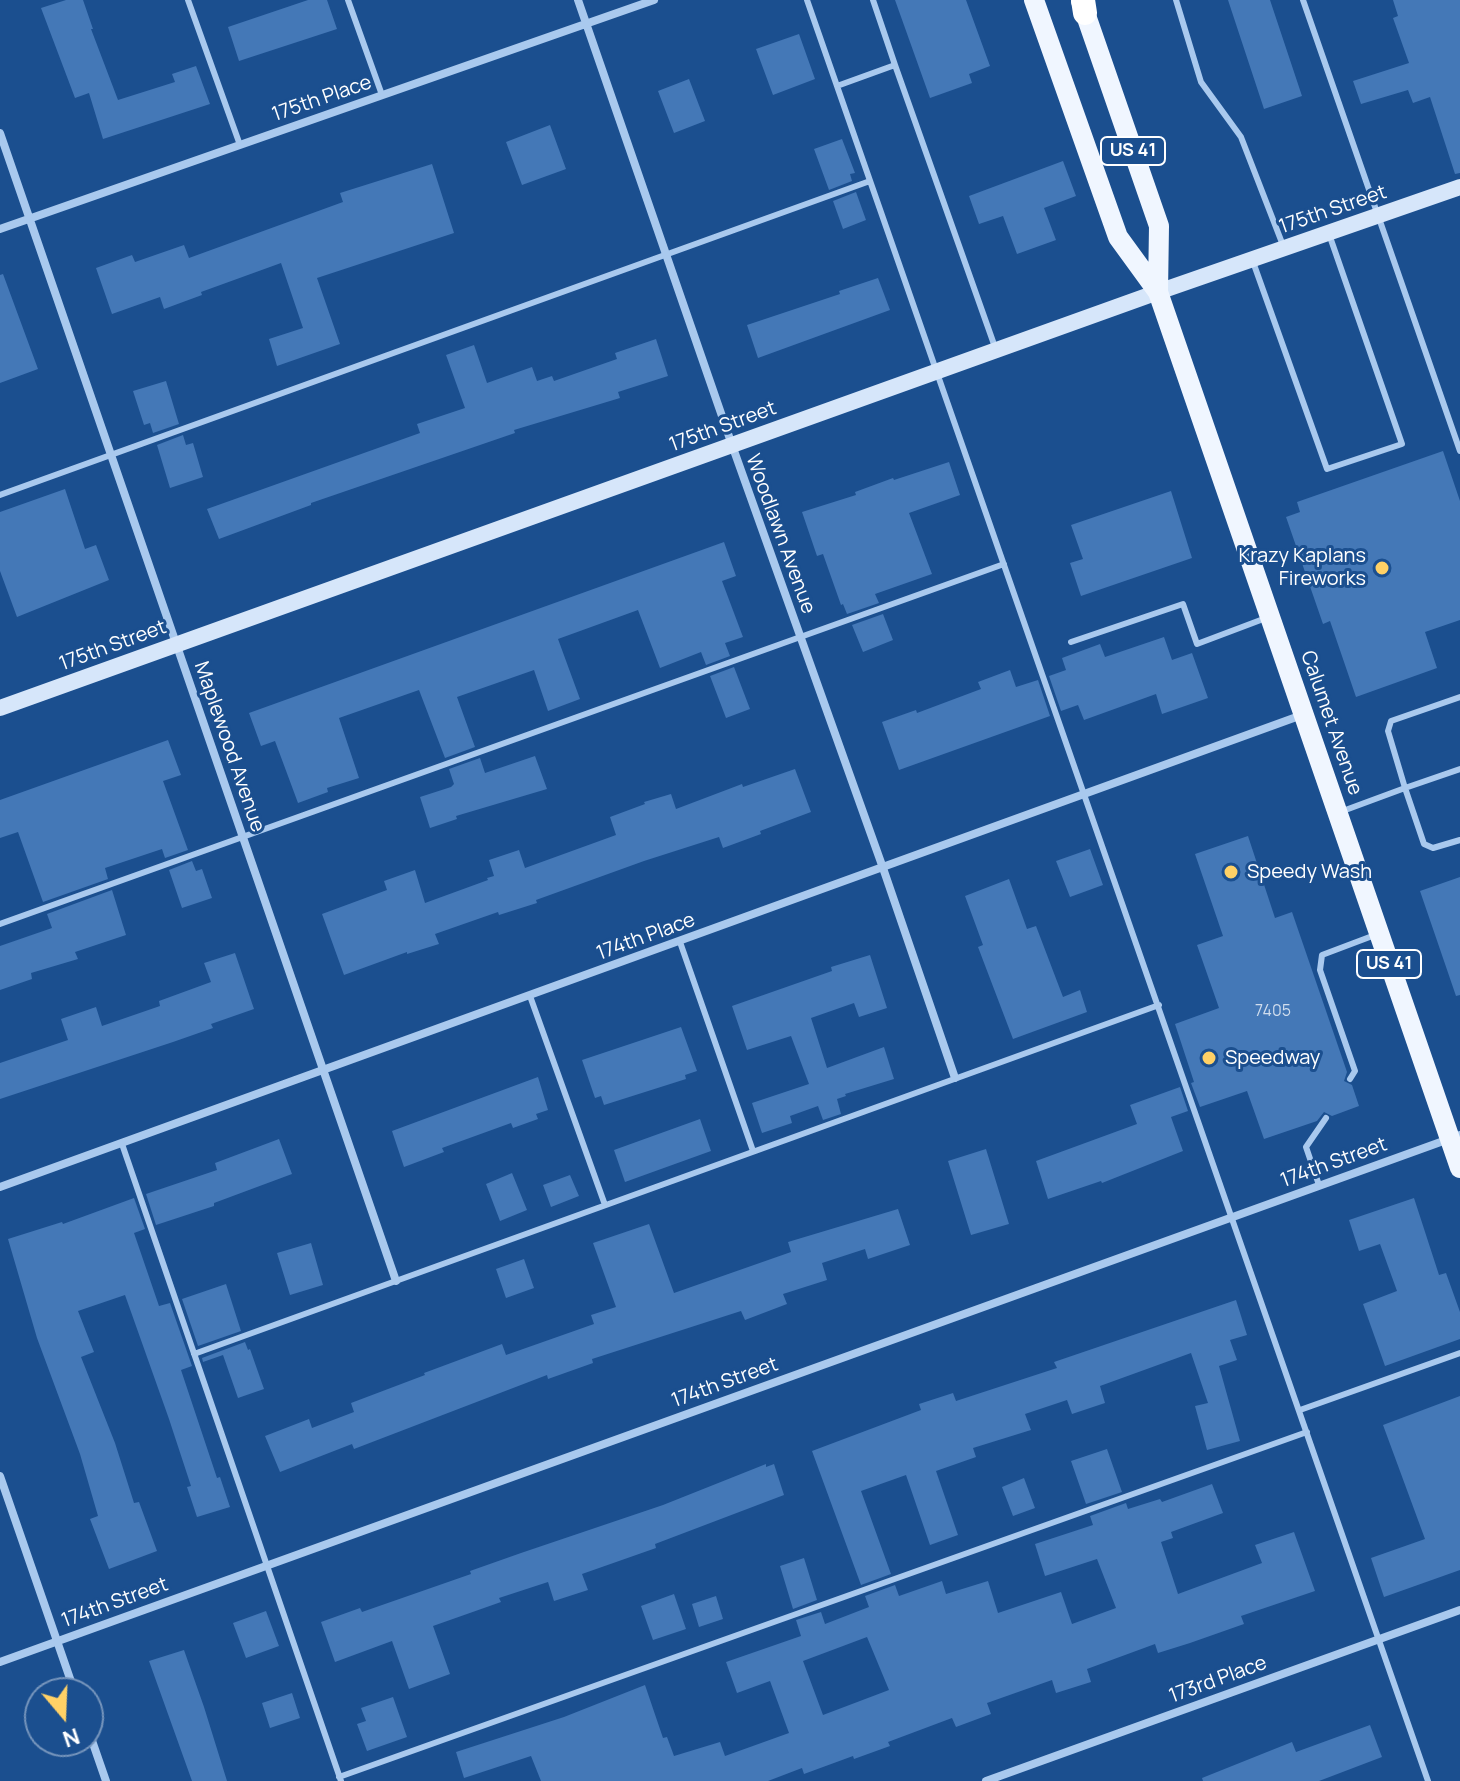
<!DOCTYPE html>
<style>
body{margin:0}
#map{position:relative;width:1460px;height:1781px;overflow:hidden;background:#1b4f8f;font-family:Manrope,sans-serif}
canvas{display:block}
.north{position:absolute;left:24px;top:1677px;width:80px;height:80px;box-sizing:border-box;background:#1b4f8f;border:2px solid #7695bc;border-radius:50%;rotate:161deg;font-size:22px;font-weight:700;line-height:32px;text-align:center;color:#fff}
.north::after{content:'';display:block;margin:auto;width:28px;height:36px;background:#ffd166;clip-path:polygon(50% 0,100% 100%,50% 72%,0 100%)}
</style>
<div id="map">
<canvas width="1460" height="1781"></canvas>
<div class="north">N</div>
</div>
<script>
const ctx = document.querySelector('canvas').getContext('2d');
ctx.lineJoin = 'round';
function paint(path, color) { ctx.fillStyle = color; ctx.fill(path, 'evenodd'); }
const poly = rows => new Path2D(rows.map(r => 'M' + r).join(''));
function stroke(path, color, width, dash) { ctx.strokeStyle = color; ctx.lineWidth = width; ctx.lineCap = dash ? 'butt' : 'round'; ctx.setLineDash(dash || []); ctx.stroke(path); }
function label(font, color, halo, rows, align = 'center') {
  ctx.font = font + ' Manrope,sans-serif'; ctx.lineWidth = 6; ctx.setLineDash([]); ctx.textBaseline = 'middle'; ctx.strokeStyle = halo; ctx.fillStyle = color; for (const [text, x, y, turn = 0] of rows) {
    ctx.save(); ctx.translate(x, y); ctx.rotate((+turn || 0) * Math.PI / 180); ctx.textAlign = isNaN(turn) ? turn : align; if (halo) ctx.strokeText(text, 0, 0); ctx.fillText(text, 0, 0); ctx.restore();
  }
}
const building = poly([
 [66,0,83,0,93,29,91,29,118,100,175,82,172,74,196,66,210,104,103,139,89,93,75,98,41,8],
 [308,0,327,0,337,29,239,61,228,27],
 [895,0,966,0,990,66,969,74,972,83,930,98],
 [1228,0,1270,0,1302,96,1264,109],
 [1393,0,1460,0,1460,173,1455,174,1430,97,1413,103,1408,90,1361,104,1353,81,1409,63,1393,18,1398,16],
 [799,34,815,79,773,95,756,49],
 [689,79,705,121,674,133,658,91],
 [550,125,566,169,522,185,506,142],
 [842,139,855,173,850,174,852,181,829,190,814,149],
 [1063,161,1076,196,1044,208,1056,240,1017,254,1003,216,979,224,969,196],
 [432,164,454,233,317,278,340,344,277,366,269,339,303,328,281,263,201,292,202,295,164,309,160,297,112,314,96,268,132,255,135,262,184,245,189,258,343,202,340,193],
 [856,192,866,220,843,229,833,201],
 [3,274,38,369,0,383,0,275],
 [878,278,890,310,758,358,747,325,840,294,839,291],
 [656,339,668,376,618,392,620,398,514,430,515,433,311,503,311,505,219,539,207,509,420,433,417,424,465,408,446,355,474,345,487,383,532,367,537,381,552,376,554,381,617,359,615,353],
 [166,381,179,424,153,433,150,423,144,425,133,391],
 [183,435,186,445,193,443,203,477,170,488,157,445],
 [1443,451,1460,501,1460,620,1425,632,1437,668,1356,697,1330,621,1323,624,1286,517,1300,512,1297,502],
 [949,462,960,495,909,513,932,574,875,594,879,603,847,614,843,604,841,605,823,554,817,556,802,512,856,495,855,492,893,478,894,480],
 [65,489,85,549,96,545,109,580,17,617,0,571,0,512],
 [1171,491,1192,558,1081,596,1070,563,1083,559,1071,525],
 [724,542,736,576,722,581,743,637,725,643,730,656,706,665,701,652,660,668,638,610,558,639,580,699,548,711,534,670,457,697,475,747,445,758,419,690,339,718,359,778,327,788,328,792,298,803,275,741,261,746,249,713],
 [883,614,893,640,863,652,852,625],
 [1164,637,1172,660,1192,653,1208,698,1162,714,1156,694,1084,720,1078,705,1061,711,1049,676,1066,670,1062,658,1100,644,1105,657],
 [734,667,750,709,726,718,710,676],
 [1010,670,1016,687,1038,680,1050,716,899,770,882,722,916,710,917,713,981,689,978,682],
 [168,740,181,775,163,781,188,850,165,858,162,849,105,868,108,879,43,902,18,832,0,838,0,800],
 [535,756,547,789,456,816,457,819,430,828,420,797,451,787,454,784,449,769,480,758,485,773],
 [795,769,811,812,760,831,761,834,723,848,719,837,644,861,536,900,537,903,499,915,498,912,435,934,439,944,407,954,407,952,344,975,322,914,387,890,384,881,415,870,425,903,488,880,487,878,494,876,489,860,519,850,525,868,616,835,610,817,645,804,644,802,671,794,676,809,742,784,743,787],
 [1248,836,1275,918,1292,912,1347,1072,1344,1081,1352,1085,1359,1106,1332,1116,1324,1112,1317,1121,1264,1139,1247,1091,1200,1107,1191,1083,1194,1082,1175,1024,1219,1008,1197,945,1223,936,1195,854],
 [1090,849,1103,885,1070,897,1056,861],
 [192,861,196,871,202,869,212,898,182,908,169,870],
 [1460,877,1460,995,1456,996,1420,891],
 [1009,879,1027,929,1036,926,1063,997,1080,990,1087,1012,1013,1039,978,947,983,945,965,896],
 [112,890,126,935,75,952,78,959,31,973,32,979,0,990,0,946,52,928,47,914],
 [235,953,254,1009,211,1024,213,1028,173,1042,0,1099,0,1063,68,1040,61,1019,96,1007,102,1026,160,1006,159,1001,211,982,204,963],
 [870,955,887,1008,859,1017,854,1003,811,1018,827,1068,884,1047,894,1079,845,1094,846,1096,837,1099,841,1114,823,1120,818,1106,790,1116,792,1123,762,1133,752,1103,809,1084,791,1036,747,1050,732,1006,832,971,831,967],
 [681,1027,697,1071,685,1075,686,1079,604,1105,601,1096,595,1098,582,1060],
 [538,1077,548,1110,536,1114,538,1119,513,1128,511,1123,442,1148,444,1152,404,1167,392,1131],
 [1180,1087,1188,1111,1171,1117,1183,1151,1102,1183,1101,1181,1048,1199,1036,1161,1137,1124,1130,1105],
 [700,1119,711,1151,625,1182,614,1150],
 [279,1139,292,1174,214,1203,214,1206,156,1225,146,1194,217,1170,215,1163],
 [986,1149,1009,1224,971,1235,948,1161],
 [512,1173,527,1210,500,1221,486,1184],
 [570,1175,579,1196,551,1207,543,1185],
 [134,1198,145,1229,134,1233,159,1306,170,1303,192,1366,181,1370,217,1478,220,1477,230,1507,197,1517,187,1487,191,1486,169,1419,125,1295,78,1311,94,1352,81,1357,115,1443,134,1503,139,1502,157,1551,109,1569,90,1519,98,1516,80,1454,37,1338,8,1239,62,1222,63,1224],
 [1414,1198,1439,1275,1446,1273,1460,1312,1460,1339,1385,1366,1363,1304,1397,1291,1380,1244,1359,1251,1349,1220],
 [898,1209,910,1245,868,1259,865,1249,822,1263,827,1280,783,1294,787,1304,745,1320,741,1311,592,1359,593,1363,548,1379,547,1375,354,1449,352,1444,280,1472,265,1436,309,1419,312,1428,354,1412,351,1403,425,1375,424,1373,502,1344,506,1355,594,1324,591,1315,616,1307,593,1243,649,1224,674,1293,791,1252,788,1242],
 [311,1243,323,1285,290,1295,277,1253],
 [524,1259,534,1288,506,1298,496,1269],
 [226,1284,241,1331,198,1346,182,1299],
 [1236,1300,1247,1335,1230,1340,1237,1360,1219,1366,1240,1441,1207,1450,1195,1406,1208,1403,1191,1353,1100,1386,1105,1403,1072,1414,1067,1400,1025,1414,1031,1430,973,1448,976,1457,936,1471,958,1535,930,1545,906,1475,861,1491,891,1574,861,1585,812,1451,921,1410,919,1404,953,1393,956,1401,1057,1368,1054,1362],
 [245,1342,248,1350,250,1349,264,1389,238,1398,223,1355,203,1362,202,1358],
 [1460,1396,1460,1570,1384,1597,1371,1558,1425,1539,1383,1425],
 [1107,1449,1122,1492,1086,1504,1071,1461],
 [766,1464,766,1467,774,1464,784,1495,655,1544,656,1548,582,1574,588,1590,554,1601,548,1582,499,1598,501,1602,433,1626,450,1674,409,1689,392,1641,335,1662,321,1622,360,1608,362,1612,471,1574,470,1571,521,1553,663,1505],
 [1024,1478,1035,1508,1013,1516,1002,1487],
 [1212,1484,1223,1513,1171,1532,1173,1538,1161,1542,1178,1594,1262,1563,1255,1545,1294,1532,1315,1591,1241,1616,1244,1624,1190,1643,1158,1653,1155,1644,1087,1669,1091,1682,1056,1693,1052,1680,987,1703,991,1714,956,1727,952,1718,888,1742,890,1746,854,1759,853,1756,804,1774,802,1768,768,1781,541,1781,531,1756,464,1778,456,1752,564,1717,645,1685,663,1738,667,1737,674,1756,720,1742,725,1756,789,1733,770,1681,737,1693,726,1662,801,1636,796,1620,821,1612,825,1624,869,1607,865,1596,895,1585,899,1596,942,1581,946,1594,988,1581,998,1613,1061,1592,1072,1624,1116,1608,1097,1559,1045,1576,1035,1544,1093,1525,1090,1516,1126,1503,1128,1509,1160,1499,1162,1502],
 [867,1637,889,1690,823,1715,803,1661],
 [804,1558,817,1600,793,1609,780,1566],
 [674,1594,686,1629,653,1640,641,1606],
 [716,1596,723,1619,699,1627,692,1604],
 [266,1611,279,1646,246,1658,233,1623],
 [184,1650,204,1707,227,1781,192,1781,149,1661],
 [292,1693,300,1718,270,1728,262,1703],
 [393,1697,407,1737,367,1751,357,1724,366,1721,361,1708],
 [1370,1725,1382,1757,1319,1781,1203,1781,1202,1778,1292,1742,1296,1752]
]);
const lane = poly([
 [188,0,240,145],
 [348,0,382,95],
 [807,0,1428,1781],
 [1176,0,1201,82,1241,137,1284,248],
 [1303,0,1460,451],
 [895,65,996,350],
 [837,86,895,65,873,0],
 [1252,259,1327,469,1402,444,1329,234],
 [0,495,870,181],
 [1071,642,1183,604,1197,644,1266,618],
 [1460,697,1391,721,1388,731,1405,788,1460,769],
 [1340,812,1405,788,1424,844,1433,848,1460,840],
 [0,924,1004,564],
 [680,942,753,1151],
 [530,996,605,1205],
 [1350,1079,1355,1071,1320,970,1322,955,1375,935],
 [122,1144,341,1781],
 [1319,1185,1306,1147,1326,1118],
 [194,1354,1159,1005],
 [1300,1410,1460,1353],
 [339,1777,1307,1432]
]);
const street = poly([
 [578,0,732,445,883,868,955,1078],
 [0,133,396,1281],
 [0,229,654,0],
 [0,1187,1302,715],
 [0,1476,75,1693],
 [0,1662,1460,1135],
 [88,1729,106,1781],
 [986,1781,1460,1610]
]);
const secondary = poly([
 [0,708,1158,292,1460,187]
]);
const primary = poly([
 [1034,0,1118,237,1158,292,1460,1168],
 [1081,1,1159,226,1158,292]
]);
const highway = poly([
 [1083,0,1085,13]
]);
const markers = [
 [1382,568,8,"#ffd166"],
 [1231,872,8,"#ffd166"],
 [1209,1058,8,"#ffd166"]
];
const numberNames = [
 ["7405",1273,1012]
];
const shields = [
 [1133,151,64],
 [1389,964,64]
];
const shieldNames = [
 ["US 41",1133,151],
 ["US 41",1389,964]
];
const streetNames = [
 ["175th Place",322,99,-19],
 ["175th Street",1333,210,-19],
 ["175th Street",723,427,-20],
 ["Woodlawn Avenue",780,534,70],
 ["175th Street",113,646,-20],
 ["Calumet Avenue",1331,723,71],
 ["Maplewood Avenue",229,747,71],
 ["174th Place",646,937,-20],
 ["174th Street",1334,1163,-20],
 ["174th Street",725,1383,-20],
 ["174th Street",115,1603,-20],
 ["173rd Place",1218,1680,-20]
];
const poiNames = [
 ["Krazy Kaplans",1366,556,"right"],
 ["Fireworks",1366,579,"right"],
 ["Speedy Wash",1247,872],
 ["Speedway",1225,1058]
];
paint(building, '#4478b7');
stroke(lane, '#a9c9ee', 6);
stroke(street, '#a9c9ee', 8);
stroke(secondary, '#d6e6fa', 16);
stroke(primary, '#f0f6ff', 20);
stroke(highway, '#fff', 24);
for (const [x, y, r, color] of markers) { const dot = new Path2D(); dot.arc(x, y, r, 0, 2 * Math.PI); ctx.fillStyle = color; ctx.fill(dot); stroke(dot, '#1b4f8f', 3); }
label('16px', '#d0dded', null, numberNames);
for (const [x, y, w] of shields) { const box = new Path2D(); box.roundRect(x - w / 2, y - 14, w, 28, 6); ctx.fillStyle = '#1b4f8f'; ctx.fill(box); stroke(box, '#fff', 2); }
label('bold 18px', '#fff', null, shieldNames);
label('20px', '#fff', '#1b4f8f', streetNames);
label('20px', '#fff', '#1b4f8f', poiNames, 'left');
</script>
